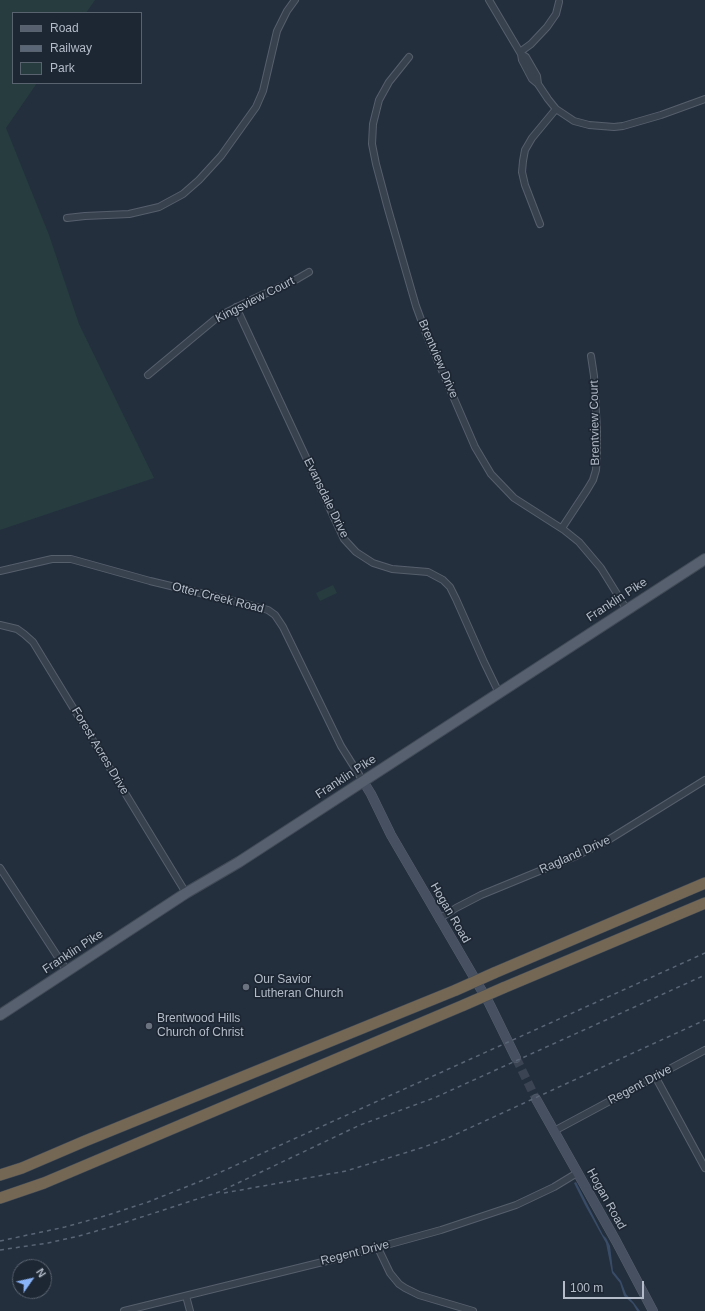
<!DOCTYPE html>
<style>
body{margin:0}
#map{position:relative;width:705px;height:1311px;overflow:hidden;background:#242f3e;font-family:Arial,sans-serif}
canvas{display:block}
.legend{position:absolute;left:12px;top:12px;width:130px;height:72px;box-sizing:border-box;background:#1d2633;border:1px solid #59626f;margin:0;padding:5px 7px;list-style:none;font-size:12px;color:#b4bcc9}
.legend li{display:flex;align-items:center;gap:8px;height:20px}
.legend b{width:20px;border:1px solid #59626f}
.north{position:absolute;left:12px;top:1259px;width:40px;height:40px;box-sizing:border-box;background:#1d2633;border:1px solid #59626f;border-radius:50%;rotate:56deg;font-size:11px;font-weight:700;line-height:16px;text-align:center;color:#b4bcc9}
.north::after{content:'';display:block;margin:auto;width:14px;height:18px;background:#8ab4f8;clip-path:polygon(50% 0,100% 100%,50% 72%,0 100%)}
.scale{position:absolute;left:563px;top:1281px;width:81px;height:18px;box-sizing:border-box;border:2px solid #b4bcc9;border-top:0;padding-left:5px;font-size:12px;line-height:14px;white-space:nowrap;color:#b4bcc9;-webkit-text-stroke:3px #1d2633;paint-order:stroke}
</style>
<div id="map">
<canvas width="705" height="1311"></canvas>
<ul class="legend">
<li><b style="height:5px;background:#56606e"></b>Road</li>
<li><b style="height:5px;background:#5a6575"></b>Railway</li>
<li><b style="height:11px;background:#263c3f"></b>Park</li>
</ul>
<div class="north">N</div>
<div class="scale">100 m</div>
</div>
<script>
const ctx = document.querySelector('canvas').getContext('2d');
ctx.lineJoin = 'round';
function paint(path, color) { ctx.fillStyle = color; ctx.fill(path, 'evenodd'); }
const poly = rows => new Path2D(rows.map(r => 'M' + r).join(''));
function stroke(path, color, width, dash) { ctx.strokeStyle = color; ctx.lineWidth = width; ctx.lineCap = dash ? 'butt' : 'round'; ctx.setLineDash(dash || []); ctx.stroke(path); }
function label(font, color, halo, rows, align = 'center') {
  ctx.font = font + ' Arial,sans-serif'; ctx.lineWidth = 3.5; ctx.setLineDash([]); ctx.textBaseline = 'middle'; ctx.strokeStyle = halo; ctx.fillStyle = color; for (const [text, x, y, turn = 0] of rows) {
    ctx.save(); ctx.translate(x, y); ctx.rotate((+turn || 0) * Math.PI / 180); ctx.textAlign = isNaN(turn) ? turn : align; if (halo) ctx.strokeText(text, 0, 0); ctx.fillText(text, 0, 0); ctx.restore();
  }
}
const green = poly([
 [0,0,95,0,86,13,13,13,13,83,37,83,6,128,49,235,79,324,154,478,0,530],
 [333,585,337,593,320,601,316,593]
]);
const water = poly([
 [576,1182,603,1235,606,1238,610,1246,613,1271,621,1281,626,1294,634,1303,640,1311,637,1311,633,1304,624,1296,620,1283,612,1273,606,1243,585,1205,574,1183]
]);
const secondaryTunnel = poly([
 [516,1058,536,1099]
]);
const street = poly([
 [489,0,521,54,522,60,532,79,538,84,548,99,556,109,574,121,589,125,614,127,623,126,661,115,705,99],
 [520,52,531,44,547,27,556,14,559,2],
 [521,54,526,57,537,76,538,84],
 [409,57,389,82,379,100,373,124,372,144,376,164,388,209,416,306,427,336,475,447,491,474,514,498,564,530,579,542,601,568,627,610],
 [67,218,85,216,129,214,159,207,183,194,199,180,221,156,256,107,263,91,277,31,287,11,295,0],
 [540,224,525,185,522,172,523,161,525,150,532,138,556,109],
 [236,307,344,539,356,552,373,563,392,569,428,572,443,580,450,587,456,599,484,662,499,693],
 [148,375,219,316,247,302,297,279,309,272],
 [562,528,587,490,593,480,596,470,597,451,597,430,594,376,591,356],
 [0,571,52,559,71,559,150,581,250,605,268,610,275,615,283,627,341,746,363,781],
 [0,625,17,629,24,634,33,642,186,893],
 [0,868,67,971],
 [439,919,456,908,481,895,576,856,605,842,705,780],
 [655,1076,705,1168],
 [554,1131,705,1050],
 [378,1248,390,1273,399,1284,405,1288,419,1295,473,1311],
 [186,1296,190,1311],
 [124,1311,343,1257,441,1230,516,1205,554,1187,577,1173]
]);
const secondary = poly([
 [363,781,371,794,391,835,489,1003,516,1058],
 [536,1099,616,1241,653,1311]
]);
const primary = poly([
 [0,1015,186,893,239,862,705,559]
]);
const highway = poly([
 [494,973,705,883],
 [503,988,705,903],
 [0,1175,22,1168,85,1141,456,990],
 [0,1198,44,1183,70,1172,464,1005]
]);
const rail = poly([
 [224,1193,346,1171,424,1147,450,1137,705,1020],
 [0,1241,65,1227,108,1215,148,1202,201,1181,705,953],
 [0,1250,48,1243,79,1236,114,1226,219,1192,360,1125,434,1098,705,975]
]);
const highwayBridge = poly([
 [456,990,494,973],
 [464,1005,503,988]
]);
const markers = [
 [246,987,4,"#6b7280"],
 [149,1026,4,"#6b7280"]
];
const streetNames = [
 ["Kingsview Court",255,300,-27],
 ["Brentview Drive",438,359,67],
 ["Brentview Court",595,423,-91],
 ["Evansdale Drive",326,498,64],
 ["Otter Creek Road",218,598,14],
 ["Franklin Pike",617,600,-33],
 ["Forest Acres Drive",100,751,59],
 ["Franklin Pike",346,777,-33],
 ["Ragland Drive",575,855,-24],
 ["Hogan Road",450,913,60],
 ["Franklin Pike",73,952,-33],
 ["Regent Drive",640,1085,-28],
 ["Hogan Road",606,1199,61],
 ["Regent Drive",355,1253,-14]
];
const poiNames = [
 ["Our Savior",254,980],
 ["Lutheran Church",254,994],
 ["Brentwood Hills",157,1019],
 ["Church of Christ",157,1033]
];
paint(green, '#263c3f');
paint(water, '#394c67');
stroke(secondaryTunnel, '#3a4453', 9, [9, 4.5]);
stroke(street, '#565f6c', 8);
stroke(secondary, '#565f6c', 10);
stroke(primary, '#414a57', 12);
stroke(highway, '#434c59', 12);
stroke(street, '#38414e', 6);
stroke(secondary, '#465061', 9);
stroke(primary, '#56606e', 10);
stroke(highway, '#746855', 11);
stroke(rail, '#5a6575', 1.5, [4, 4]);
stroke(highwayBridge, '#434c59', 12, []);
stroke(highwayBridge, '#746855', 11);
for (const [x, y, r, color] of markers) { const dot = new Path2D(); dot.arc(x, y, r, 0, 2 * Math.PI); ctx.fillStyle = color; ctx.fill(dot); stroke(dot, '#1d2633', 1.5); }
label('12px', '#b4bcc9', '#1d2633', streetNames);
label('12px', '#b4bcc9', '#1d2633', poiNames, 'left');
</script>
